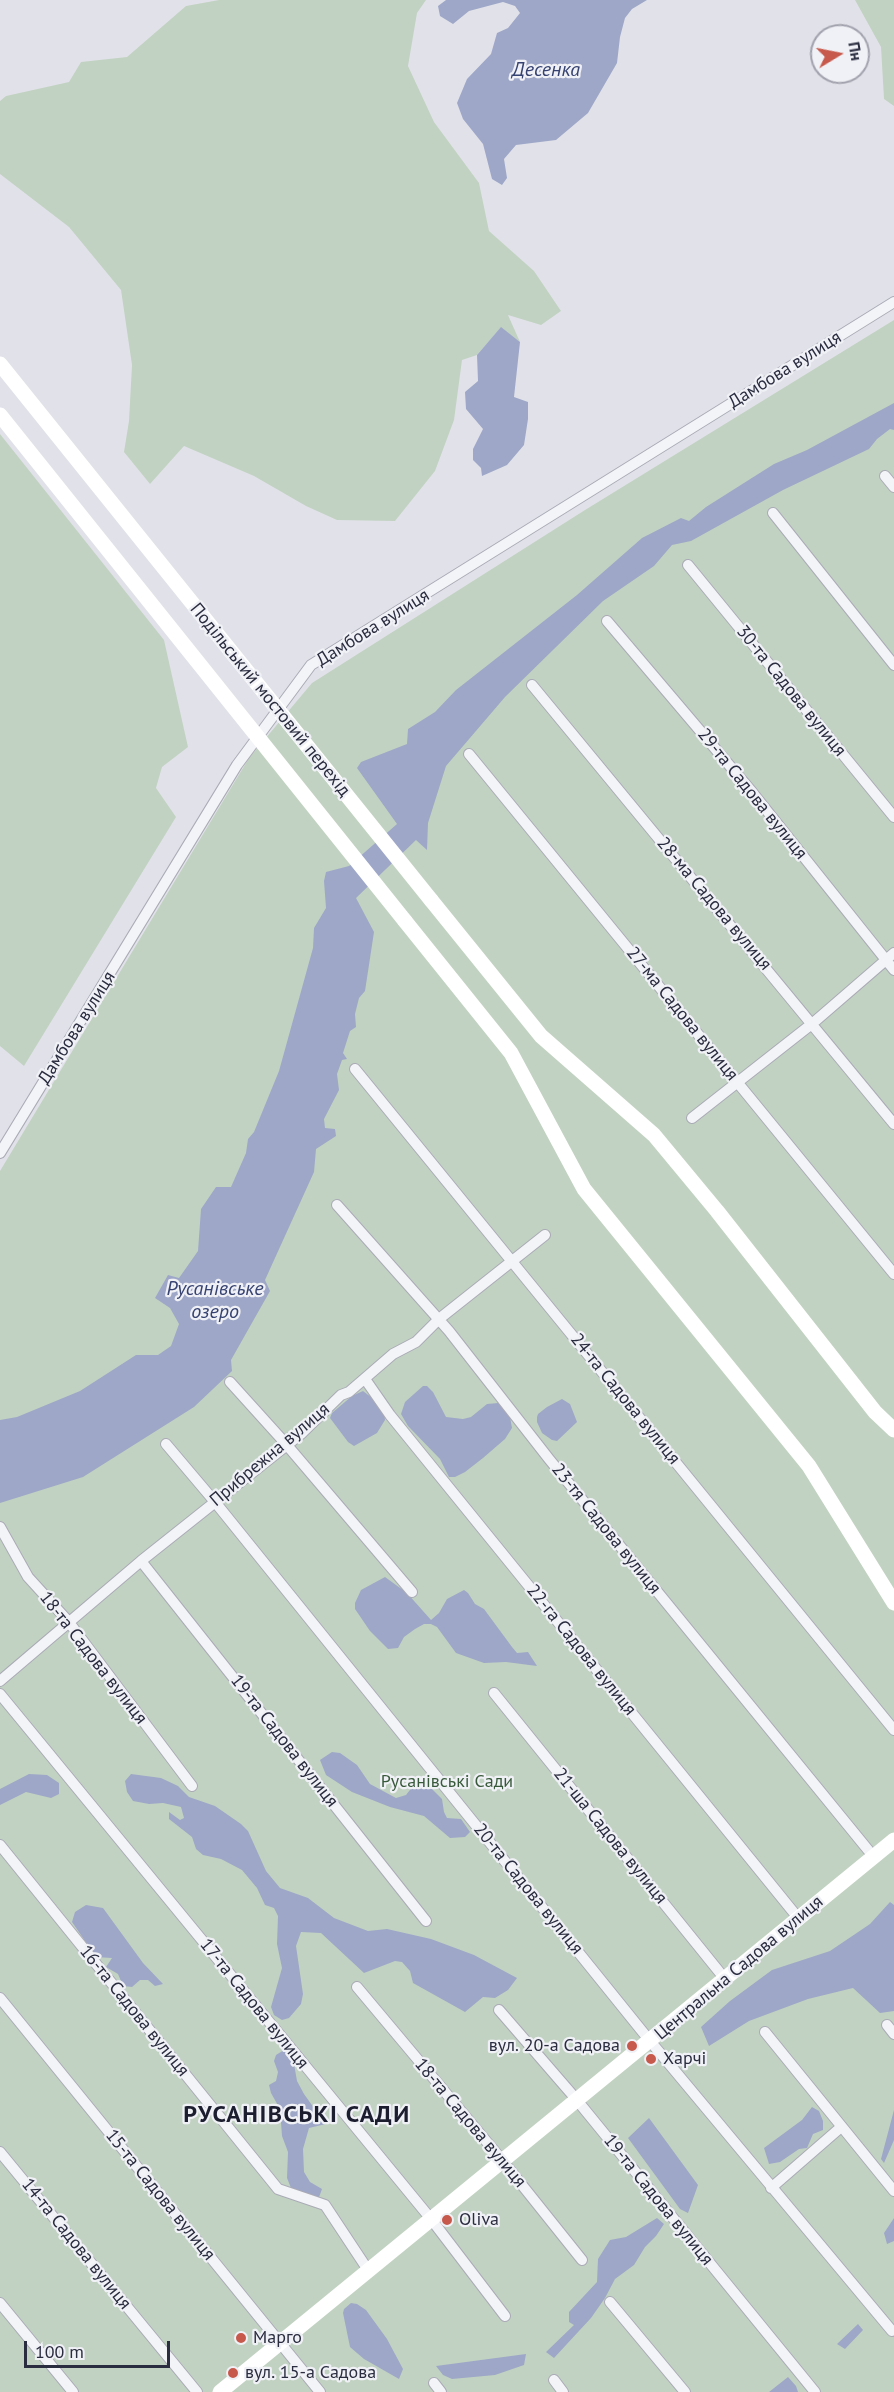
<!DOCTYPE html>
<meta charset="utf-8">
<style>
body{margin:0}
#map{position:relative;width:894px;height:2392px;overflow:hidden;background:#e1e2e9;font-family:"PT Sans",sans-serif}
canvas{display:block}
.north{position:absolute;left:810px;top:24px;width:60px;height:60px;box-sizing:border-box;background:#f0f1f6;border:2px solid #a1a2ad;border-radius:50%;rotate:80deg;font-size:16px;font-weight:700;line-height:24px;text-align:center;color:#2a2c3f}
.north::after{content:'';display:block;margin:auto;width:21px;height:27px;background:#c7594c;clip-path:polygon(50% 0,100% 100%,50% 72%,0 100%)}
.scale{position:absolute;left:24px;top:2341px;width:146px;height:27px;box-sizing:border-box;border:3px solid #2a2c3f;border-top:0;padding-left:8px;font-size:18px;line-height:21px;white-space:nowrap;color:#2a2c3f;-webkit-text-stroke:4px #f0f1f6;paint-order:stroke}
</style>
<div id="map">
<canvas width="894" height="2392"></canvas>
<div class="north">Пн</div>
<div class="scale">100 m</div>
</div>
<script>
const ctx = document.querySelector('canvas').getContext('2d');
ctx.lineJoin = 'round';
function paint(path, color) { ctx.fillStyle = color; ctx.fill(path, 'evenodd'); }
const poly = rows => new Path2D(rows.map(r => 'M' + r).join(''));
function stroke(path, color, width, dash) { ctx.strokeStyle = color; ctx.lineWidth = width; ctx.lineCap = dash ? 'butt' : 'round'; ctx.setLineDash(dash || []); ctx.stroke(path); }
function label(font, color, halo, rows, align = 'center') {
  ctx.font = font + ' "PT Sans",sans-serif'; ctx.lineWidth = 4.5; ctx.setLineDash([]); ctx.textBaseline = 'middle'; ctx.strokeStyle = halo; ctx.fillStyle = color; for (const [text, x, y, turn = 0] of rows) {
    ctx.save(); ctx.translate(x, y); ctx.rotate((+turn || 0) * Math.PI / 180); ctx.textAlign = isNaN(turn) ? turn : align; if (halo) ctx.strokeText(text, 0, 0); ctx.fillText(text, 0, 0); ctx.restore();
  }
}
const green = poly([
 [219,0,426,0,417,13,408,66,434,122,479,183,489,231,534,271,561,311,541,325,508,315,520,342,501,328,477,355,462,360,454,420,435,471,395,521,337,520,306,506,254,476,184,446,150,484,124,452,129,421,132,365,121,290,69,227,0,174,0,101,6,96,69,82,81,62,127,57,186,6],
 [855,0,894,0,894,106,884,99,881,47],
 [894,320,894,2392,0,2392,0,1171,249,758,312,683,585,510],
 [0,434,164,640,188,747,162,767,156,788,176,817,24,1066,0,1046]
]);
const water = poly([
 [446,0,647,0,632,9,625,18,620,37,617,63,588,113,556,140,516,145,504,159,507,178,502,185,492,179,483,144,463,119,457,103,467,79,491,54,497,33,508,28,520,13,515,6,503,2,469,11,453,24,440,16,438,6],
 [501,327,520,342,514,397,528,402,528,419,524,445,507,465,482,476,481,468,473,460,473,449,483,429,466,409,465,392,478,381,477,355],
 [894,403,894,430,890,429,877,439,869,449,783,490,691,541,672,545,654,566,603,601,505,697,446,766,428,823,427,850,416,840,356,898,374,932,365,991,359,998,355,1014,356,1027,350,1031,343,1053,347,1059,342,1060,337,1074,339,1090,324,1119,325,1128,335,1129,336,1136,316,1149,314,1172,265,1280,270,1291,231,1360,232,1371,194,1407,83,1477,0,1503,0,1420,17,1417,80,1391,136,1355,158,1355,171,1346,179,1324,170,1308,155,1298,168,1275,179,1278,198,1251,201,1209,216,1187,231,1187,246,1153,248,1139,254,1132,279,1071,313,948,314,928,326,908,324,881,326,872,349,866,397,824,357,768,361,762,407,744,408,729,435,712,456,690,577,595,642,538,681,518,689,521,706,507,774,464,807,450],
 [423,1386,427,1386,433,1392,446,1417,463,1419,471,1417,487,1404,498,1403,510,1417,512,1428,505,1439,483,1458,465,1472,455,1477,449,1477,440,1459,408,1426,401,1414,405,1402],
 [363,1391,376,1401,384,1413,385,1420,377,1433,354,1446,348,1442,330,1418,332,1413,352,1396],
 [562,1399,570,1404,577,1422,557,1441,552,1440,542,1433,537,1422,537,1417,538,1414,547,1407],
 [385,1577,407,1593,431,1620,439,1613,447,1599,464,1590,468,1593,475,1604,484,1609,512,1647,517,1653,528,1652,537,1666,506,1662,484,1663,456,1653,437,1627,431,1624,424,1624,415,1629,404,1637,398,1648,388,1649,370,1631,355,1609,355,1603,361,1590],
 [332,1752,340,1753,357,1765,370,1784,396,1798,406,1795,413,1786,423,1780,442,1799,444,1812,447,1818,461,1819,470,1832,465,1837,450,1838,424,1816,390,1807,352,1792,326,1775,320,1760],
 [29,1774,47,1775,59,1783,59,1794,51,1798,26,1792,0,1805,0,1789],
 [131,1774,161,1778,178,1786,189,1797,215,1806,241,1824,248,1831,266,1871,280,1888,308,1898,334,1918,368,1931,387,1929,431,1939,474,1955,517,1978,508,1990,495,1998,483,1997,465,2012,413,1983,410,1971,402,1962,395,1961,364,1973,321,1933,301,1932,296,1946,303,1994,301,2004,289,2018,282,2020,274,2015,271,2007,282,1968,277,1944,278,1916,274,1908,265,1905,257,1888,242,1870,221,1859,203,1855,196,1849,192,1837,169,1819,169,1812,180,1820,184,1818,181,1807,163,1803,149,1804,133,1801,127,1792,125,1781],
 [890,1902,894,1905,894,2011,880,2013,853,1988,808,1999,749,2021,709,2046,701,2027,730,2001,772,1970,830,1951,870,1924],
 [86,1905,103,1908,143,1963,163,1984,155,1986,148,1980,140,1980,132,1987,123,1986,118,1974,106,1967,112,1958,96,1957,72,1922,75,1912],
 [284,2050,294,2064,297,2081,304,2094,314,2108,330,2123,309,2128,303,2149,304,2172,310,2182,322,2189,318,2200,291,2188,287,2178,288,2152,282,2136,280,2109,271,2093,269,2085,276,2081,278,2072,274,2061,276,2055],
 [812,2107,819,2111,823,2121,823,2130,813,2134,807,2148,799,2149,780,2162,769,2164,764,2148,802,2120],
 [894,2110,894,2140,884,2163,881,2159],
 [649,2118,698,2185,688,2213,680,2209,628,2138],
 [657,2218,664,2224,656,2236,645,2247,634,2265,615,2279,605,2298,591,2318,554,2358,546,2352,574,2325,569,2322,569,2312,597,2282,598,2259,610,2240,626,2237],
 [894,2218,894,2241,887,2244,884,2233],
 [351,2303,357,2304,366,2310,387,2339,403,2369,399,2379,364,2359,350,2347,343,2313,344,2309],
 [858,2324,863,2330,845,2349,837,2344],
 [526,2354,524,2365,495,2375,452,2379,443,2375,436,2366],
 [788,2377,796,2386,798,2392,769,2392]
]);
const minor = poly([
 [885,476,894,487],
 [773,513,894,665],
 [688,565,894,817],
 [607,621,752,792,894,970],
 [532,685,894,1124],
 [469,754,894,1274],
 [355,1069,894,1730],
 [692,1118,813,1023,894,953],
 [0,1153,237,765,311,665,894,302],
 [337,1205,449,1331,549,1459,873,1856],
 [365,1379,390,1415,799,1919],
 [230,1382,286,1444,412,1592],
 [166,1444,215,1502,650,2041,892,2331],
 [0,1527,28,1577,68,1621,192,1786],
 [141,1561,426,1921],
 [0,1681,141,1561,302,1433,341,1395,349,1392,393,1354,416,1342,439,1319,545,1235],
 [494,1693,725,1979],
 [0,1694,431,2219,505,2316],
 [0,1845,278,2189,325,2205,368,2270],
 [357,1987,502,2160,582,2260],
 [0,1998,320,2392],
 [499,2010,576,2099,815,2392],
 [887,2025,894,2034],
 [765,2032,894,2191],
 [0,2152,197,2392],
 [771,2188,840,2128],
 [610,2302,685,2392],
 [0,2303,73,2392],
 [554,2380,563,2392],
 [434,2383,441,2392]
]);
const secondary = poly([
 [431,900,541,1036,654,1135,717,1211,875,1412,894,1430],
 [405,921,511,1053,584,1189,809,1466,894,1603],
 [220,2392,894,1840]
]);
const secondaryBridge = poly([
 [0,364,431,900],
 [0,415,405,921]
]);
const markers = [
 [632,2046,6,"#c7594c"],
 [651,2059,6,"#c7594c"],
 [447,2220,6,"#c7594c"],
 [241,2338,6,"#c7594c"],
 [233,2373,6,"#c7594c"]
];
const streetNames = [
 ["Дамбова вулиця",785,370,-32],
 ["Дамбова вулиця",373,628,-32],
 ["30-та Садова вулиця",791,691,51],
 ["Подільський мостовий перехід",270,700,51],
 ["29-та Садова вулиця",752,794,51],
 ["28-ма Садова вулиця",714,904,50],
 ["27-ма Садова вулиця",682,1014,51],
 ["Дамбова вулиця",77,1028,-58],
 ["24-та Садова вулиця",625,1399,51],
 ["Прибрежна вулиця",270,1455,-40],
 ["23-тя Садова вулиця",606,1529,51],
 ["22-га Садова вулиця",581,1650,51],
 ["18-та Садова вулиця",93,1658,52],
 ["19-та Садова вулиця",284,1741,52],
 ["21-ша Садова вулиця",610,1836,51],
 ["20-та Садова вулиця",528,1889,51],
 ["Центральна Садова вулиця",739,1968,-40],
 ["17-та Садова вулиця",254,2004,51],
 ["16-та Садова вулиця",134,2011,51],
 ["18-та Садова вулиця",470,2123,50],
 ["15-та Садова вулиця",160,2195,51],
 ["19-та Садова вулиця",658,2200,51],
 ["14-та Садова вулиця",76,2244,51]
];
const parkNames = [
 ["Русанівські Сади",447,1782]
];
const poiNames = [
 ["вул. 20-а Садова",620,2046,"right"],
 ["Харчі",663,2059],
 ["Oliva",459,2220],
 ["Марго",253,2338],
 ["вул. 15-а Садова",245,2373]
];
const waterNames = [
 ["Десенка",546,70],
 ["Русанівське",215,1289],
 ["озеро",215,1312]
];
const districtNames = [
 ["РУСАНІВСЬКІ САДИ",297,2115]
];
paint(green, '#c2d2c2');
paint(water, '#9ea7c7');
stroke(minor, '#aaabb6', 12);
stroke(minor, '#f3f4f7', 10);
stroke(secondary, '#fff', 15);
stroke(secondaryBridge, '#fff', 15);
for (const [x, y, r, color] of markers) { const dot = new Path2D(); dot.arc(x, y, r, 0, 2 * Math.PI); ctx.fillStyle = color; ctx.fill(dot); stroke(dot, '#f0f1f6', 2); }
label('18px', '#2a2c3f', '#f0f1f6', streetNames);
label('18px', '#385a3a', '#f0f1f6', parkNames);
label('18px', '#2a2c3f', '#f0f1f6', poiNames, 'left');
label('italic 20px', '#364271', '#f0f1f6', waterNames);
ctx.letterSpacing = '1.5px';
label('bold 24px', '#1c1e30', '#f0f1f6', districtNames);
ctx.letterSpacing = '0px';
</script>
